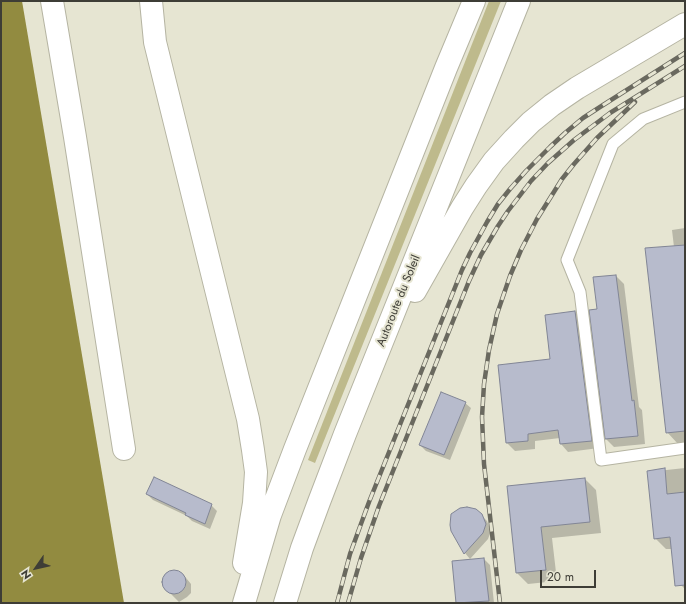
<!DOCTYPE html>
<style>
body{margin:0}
#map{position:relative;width:686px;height:604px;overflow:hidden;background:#e6e5d2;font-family:Jost,sans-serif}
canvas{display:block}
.frame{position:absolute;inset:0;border:2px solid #3e3d36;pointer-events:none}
.north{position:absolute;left:16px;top:548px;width:40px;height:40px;-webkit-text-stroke:3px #e6e5d2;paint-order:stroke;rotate:236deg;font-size:11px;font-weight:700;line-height:16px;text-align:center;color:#3e3d36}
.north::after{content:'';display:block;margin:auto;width:14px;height:18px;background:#3e3d36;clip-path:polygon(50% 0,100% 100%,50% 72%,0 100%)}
.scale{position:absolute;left:540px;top:570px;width:56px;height:18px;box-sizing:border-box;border:2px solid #3e3d36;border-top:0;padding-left:5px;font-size:12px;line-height:14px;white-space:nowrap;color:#3e3d36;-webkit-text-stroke:3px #e6e5d2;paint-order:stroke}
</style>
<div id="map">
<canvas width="686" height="604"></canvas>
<div class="frame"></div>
<div class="north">N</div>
<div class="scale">20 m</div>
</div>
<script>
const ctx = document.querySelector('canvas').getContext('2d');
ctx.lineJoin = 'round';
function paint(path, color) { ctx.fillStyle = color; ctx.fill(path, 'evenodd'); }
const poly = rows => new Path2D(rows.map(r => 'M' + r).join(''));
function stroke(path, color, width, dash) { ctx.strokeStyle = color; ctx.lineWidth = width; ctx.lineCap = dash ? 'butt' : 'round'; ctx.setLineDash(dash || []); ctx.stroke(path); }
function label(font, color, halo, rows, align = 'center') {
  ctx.font = font + ' Jost,sans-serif'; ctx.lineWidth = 4; ctx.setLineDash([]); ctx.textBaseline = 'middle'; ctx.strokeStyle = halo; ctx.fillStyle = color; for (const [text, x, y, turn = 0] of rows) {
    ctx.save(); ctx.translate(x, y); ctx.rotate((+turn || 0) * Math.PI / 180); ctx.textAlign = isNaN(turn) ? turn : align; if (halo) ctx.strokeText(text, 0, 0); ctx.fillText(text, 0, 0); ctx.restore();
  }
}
const green = poly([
 [489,1,501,1,315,463,308,460]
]);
const water = poly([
 [1,1,22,1,124,603,1,603]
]);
const shadow = poly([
 [685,228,685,443,678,444,667,432,674,247,672,230],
 [616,276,624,284,639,407,642,410,645,444,614,447,606,439],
 [575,312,583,320,599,448,568,452,561,444,560,438,535,441,535,449,515,451,507,443,551,360],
 [465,403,471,408,450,460,426,451,420,445],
 [685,468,685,589,675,579,672,549,666,549,655,538,648,472],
 [585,479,596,490,601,533,552,538,557,581,528,584,517,573,508,487],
 [147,494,211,505,217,511,210,529,192,521,187,516,153,500],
 [476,510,487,521,491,531,488,539,470,559,465,553,452,531],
 [484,559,490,565,494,603,457,603,453,562],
 [176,571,182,573,191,584,191,593,187,597,179,602,164,587,163,584,163,578,166,573,168,572]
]);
const building = poly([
 [685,245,685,431,666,433,645,248,685,245],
 [616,275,632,401,634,400,638,436,605,439,589,310,597,309,593,277,616,275],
 [575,311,592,441,560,444,558,430,528,434,528,441,506,443,498,365,550,359,545,315,575,311],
 [441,392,466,402,444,455,419,445,441,392],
 [665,468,667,494,685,492,685,585,675,586,670,537,654,539,647,471,665,468],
 [154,477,212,504,205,524,185,515,186,513,146,494,154,477],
 [585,478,590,522,541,527,546,570,516,573,507,486,585,478],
 [467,507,476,509,482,514,486,524,483,533,464,554,451,531,450,525,451,514,460,508,467,507],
 [484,558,489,601,456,603,452,561,484,558],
 '162 582a12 12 0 1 1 24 0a12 12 0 1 1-24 0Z'
]);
const service = poly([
 [685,102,643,119,613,144,567,260,580,292,601,460,685,448]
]);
const minor = poly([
 [52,1,75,137,124,449]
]);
const trunk = poly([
 [151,1,155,42,248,419,253,450,256,472,254,503,244,563],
 [415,291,462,208,476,186,494,161,514,139,531,122,552,105,577,88,685,24],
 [244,603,270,515,295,449,446,68,474,1],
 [285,603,302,548,319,502,345,434,519,1]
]);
const rail = poly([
 [337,603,350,554,369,502,462,270,470,253,487,222,498,204,510,189,526,171,550,147,565,133,583,118,600,107,685,53],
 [348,603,361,558,379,506,469,281,481,255,498,226,508,211,531,181,548,163,574,140,610,113,685,66],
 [500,603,484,464,482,417,484,384,489,350,497,314,510,276,521,250,537,219,562,179,574,164,597,138,635,102]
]);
const streetNames = [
 ["Autoroute du Soleil",399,301,-68]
];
paint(green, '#beba8c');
paint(water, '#928b40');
paint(shadow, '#0003');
paint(building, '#b7bbcc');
stroke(building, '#818595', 1);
stroke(service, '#b5b4a2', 13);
stroke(minor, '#b5b4a2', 24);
stroke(trunk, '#b5b4a2', 24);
stroke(service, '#fff', 11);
stroke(minor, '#fff', 22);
stroke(trunk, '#fff', 22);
stroke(rail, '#6a695f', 4.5);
stroke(rail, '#e6e5d2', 3, [9]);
label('12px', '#3e3d36', '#e6e5d2', streetNames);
</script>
